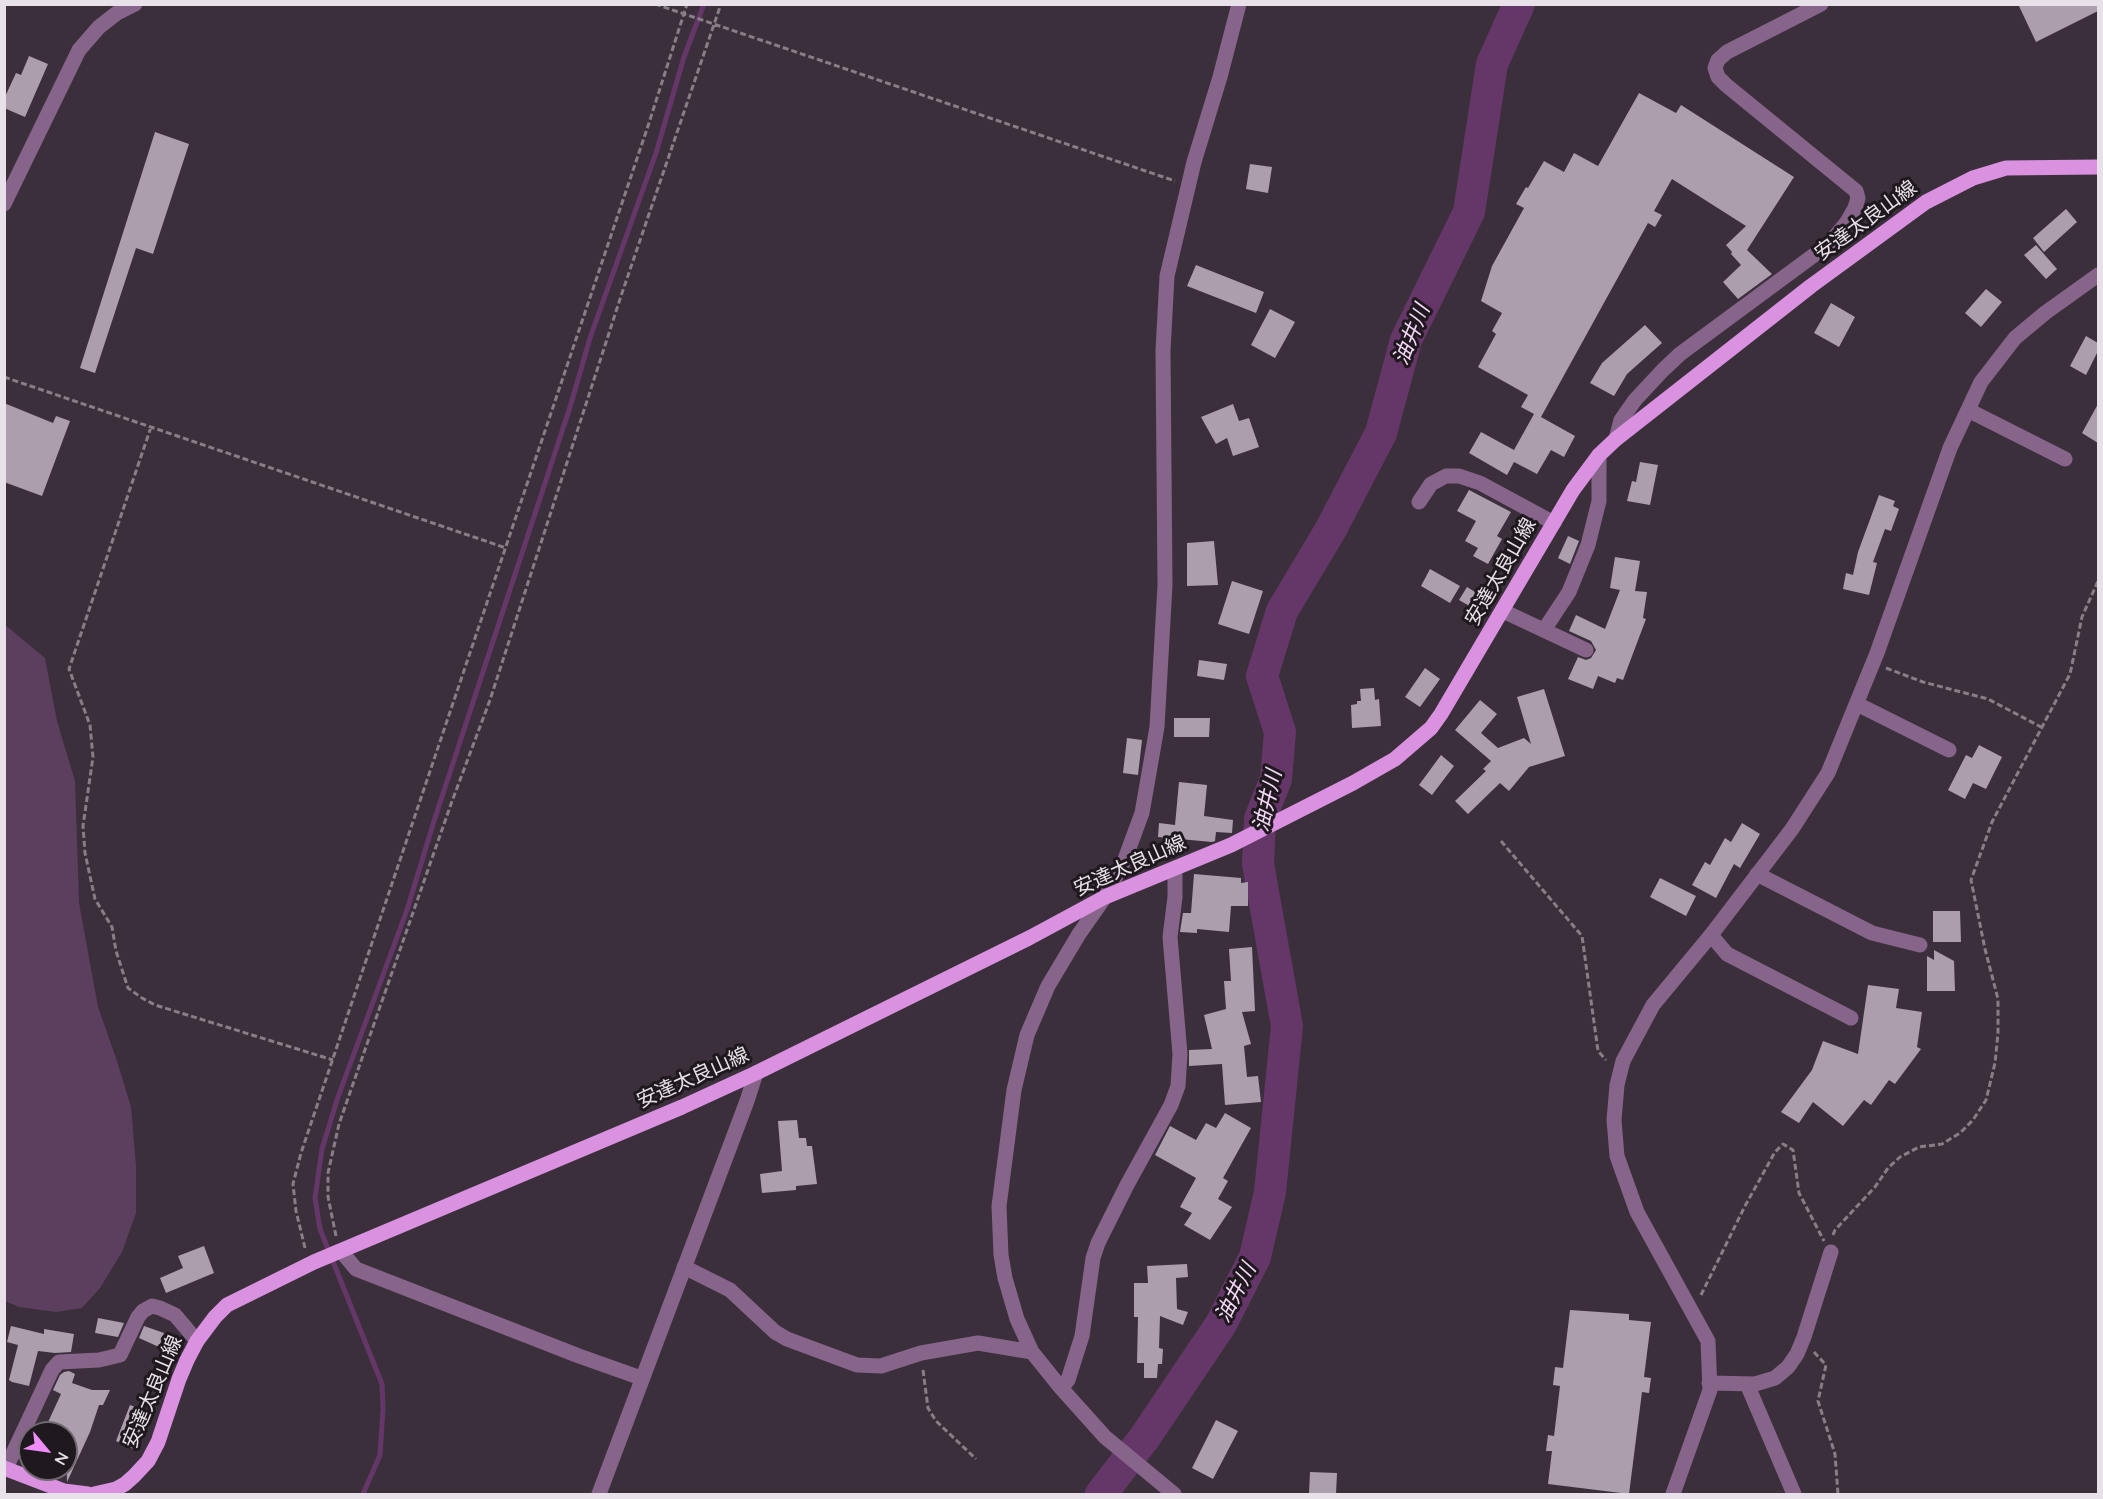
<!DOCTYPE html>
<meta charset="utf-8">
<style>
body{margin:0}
#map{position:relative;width:2103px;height:1499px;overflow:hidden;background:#3b2f3c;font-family:Quicksand,sans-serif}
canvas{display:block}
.frame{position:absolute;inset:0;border:6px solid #e9e1e9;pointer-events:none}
.north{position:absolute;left:18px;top:1421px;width:60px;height:60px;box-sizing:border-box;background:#1f191f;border:2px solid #706970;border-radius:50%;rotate:119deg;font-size:16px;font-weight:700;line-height:24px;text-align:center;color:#e9e1e9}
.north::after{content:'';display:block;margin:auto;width:21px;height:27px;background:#ee8cf8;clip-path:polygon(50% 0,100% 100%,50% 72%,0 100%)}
</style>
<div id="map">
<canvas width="2103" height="1499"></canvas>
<div class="frame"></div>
<div class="north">N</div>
</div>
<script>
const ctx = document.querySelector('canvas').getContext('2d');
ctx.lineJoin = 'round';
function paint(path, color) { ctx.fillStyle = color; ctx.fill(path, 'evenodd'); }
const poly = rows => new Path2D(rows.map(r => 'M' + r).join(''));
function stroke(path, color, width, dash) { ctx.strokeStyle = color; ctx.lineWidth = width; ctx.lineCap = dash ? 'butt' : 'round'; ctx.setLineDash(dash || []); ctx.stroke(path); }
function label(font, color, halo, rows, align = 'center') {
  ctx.font = font + ' Quicksand,"Noto Sans JP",sans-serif'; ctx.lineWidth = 6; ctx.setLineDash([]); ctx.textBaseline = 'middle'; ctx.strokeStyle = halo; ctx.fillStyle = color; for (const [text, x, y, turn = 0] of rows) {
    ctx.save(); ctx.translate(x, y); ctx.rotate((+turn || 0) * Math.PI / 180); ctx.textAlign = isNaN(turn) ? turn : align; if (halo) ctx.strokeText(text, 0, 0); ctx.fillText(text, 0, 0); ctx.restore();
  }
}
const green = poly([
 [4,624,45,658,57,721,75,781,79,903,98,1007,117,1061,131,1107,136,1166,136,1213,122,1252,100,1288,82,1308,56,1312,19,1307,5,1301]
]);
const stream = poly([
 [363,1494,380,1455,383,1409,382,1384,320,1229,315,1198,322,1149,338,1097,407,910,434,821,571,404,590,338,656,153,684,57,704,4]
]);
const river = poly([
 [1101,1494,1145,1437,1221,1324,1255,1257,1270,1192,1287,1026,1258,864,1260,819,1276,779,1280,732,1262,676,1282,611,1331,529,1381,433,1406,340,1469,212,1492,64,1519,4]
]);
const building = poly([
 [2018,4,2098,4,2098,11,2036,42],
 [29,56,48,64,25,117,4,108,4,99,16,73,21,75],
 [1639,93,1676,113,1681,105,1794,177,1747,250,1772,274,1738,299,1723,282,1741,265,1731,254,1732,252,1726,245,1746,226,1672,179,1654,211,1662,215,1655,227,1648,223,1541,417,1575,436,1564,457,1551,450,1537,474,1514,462,1507,475,1469,453,1481,432,1514,450,1534,414,1521,407,1528,395,1478,367,1496,334,1492,331,1502,313,1481,301,1492,266,1524,208,1516,204,1526,187,1528,188,1544,161,1564,172,1574,153,1598,166],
 [155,132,189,144,153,254,136,248,95,373,80,368],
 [1250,164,1272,167,1268,193,1246,189],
 [2066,209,2077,222,2044,252,2033,238],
 [2036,245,2057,269,2046,279,2024,255],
 [1196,265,1264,292,1256,313,1187,286],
 [1986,289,2002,302,1981,327,1965,313],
 [1831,303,1855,317,1839,347,1814,333],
 [1270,309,1295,322,1275,358,1251,345],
 [1645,325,1662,343,1627,374,1614,396,1590,383,1602,363],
 [2086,336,2098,343,2098,351,2086,375,2070,366],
 [4,403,53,423,56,416,70,421,42,496,4,482],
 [1233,404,1239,421,1249,418,1259,447,1233,456,1227,438,1216,444,1201,417],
 [2098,404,2098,443,2082,433],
 [1640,462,1658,465,1650,505,1627,501,1632,481,1636,482],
 [1469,490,1511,512,1497,536,1502,539,1488,564,1473,556,1478,548,1465,541,1476,521,1457,511],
 [1879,495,1895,501,1893,506,1899,509,1891,531,1885,529,1873,562,1877,563,1869,595,1843,589,1846,573,1853,575,1858,552],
 [1568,536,1579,541,1570,564,1558,558],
 [1214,541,1218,585,1187,586,1187,543],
 [1615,557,1640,561,1635,591,1647,592,1643,618,1646,619,1623,680,1617,678,1615,683,1598,676,1593,689,1568,679,1578,657,1586,660,1591,658,1596,650,1591,641,1569,631,1576,615,1605,629,1620,590,1610,588],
 [1430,569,1460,586,1450,603,1421,586],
 [1232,581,1263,591,1249,634,1218,624],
 [1467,587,1480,595,1473,608,1459,600],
 [1199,660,1227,664,1224,680,1197,676],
 [1425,668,1440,679,1420,707,1405,697],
 [1374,688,1375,700,1379,699,1381,726,1352,728,1351,705,1357,704,1357,701,1361,701,1360,689],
 [1544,689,1565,756,1529,767,1509,791,1500,783,1468,814,1455,801,1486,771,1483,769,1491,761,1455,730,1480,700,1497,714,1481,733,1498,748,1524,738,1531,744,1517,697],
 [1174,718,1210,718,1209,737,1174,737],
 [1127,738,1142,740,1138,775,1123,773],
 [1979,745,2002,757,1986,789,1973,783,1965,799,1948,790,1966,755,1972,758],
 [1441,755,1454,766,1432,795,1419,785],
 [1179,782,1207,785,1204,816,1233,820,1232,833,1216,832,1215,841,1212,842,1158,837,1159,823,1175,825],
 [1742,823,1760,834,1740,868,1734,864,1716,898,1692,885,1705,862,1710,865,1725,838,1731,842],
 [1194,874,1241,878,1241,883,1248,882,1248,906,1231,906,1229,932,1197,929,1197,933,1180,932,1183,913,1191,913],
 [1660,878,1696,896,1686,916,1650,897],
 [1933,911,1960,911,1961,942,1933,942],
 [1252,947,1255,1011,1242,1012,1251,1044,1244,1046,1247,1077,1258,1076,1261,1102,1225,1105,1222,1064,1189,1066,1189,1050,1212,1049,1204,1015,1226,1009,1224,981,1231,981,1229,949],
 [1934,950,1954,961,1955,991,1927,991,1927,956,1934,960],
 [1868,985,1899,989,1896,1008,1922,1012,1917,1047,1921,1049,1895,1084,1889,1080,1871,1105,1864,1100,1843,1126,1813,1102,1799,1123,1781,1112,1812,1070,1823,1041,1858,1054],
 [1225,1113,1251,1128,1223,1178,1228,1181,1218,1199,1232,1207,1210,1240,1184,1225,1192,1213,1180,1207,1196,1178,1155,1155,1170,1126,1196,1140,1206,1123,1216,1128],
 [797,1120,799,1138,806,1138,807,1146,812,1146,817,1184,796,1186,796,1190,762,1193,760,1174,782,1171,778,1121],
 [204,1246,214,1273,166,1293,160,1278,183,1268,178,1256],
 [1187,1264,1188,1277,1176,1278,1177,1309,1188,1312,1183,1325,1160,1316,1159,1348,1163,1349,1162,1364,1158,1364,1157,1378,1144,1378,1144,1363,1137,1363,1138,1317,1134,1317,1134,1283,1148,1283,1147,1266],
 [1570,1310,1629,1314,1629,1320,1651,1322,1644,1377,1651,1378,1649,1393,1642,1392,1629,1494,1548,1484,1552,1451,1546,1451,1548,1435,1554,1436,1560,1386,1553,1385,1555,1367,1563,1368],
 [98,1318,124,1323,118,1337,95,1333],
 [11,1326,44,1334,44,1329,74,1334,71,1352,55,1353,38,1351,29,1386,12,1382,9,1380,18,1345,7,1342],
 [144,1326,164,1333,159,1347,139,1338],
 [69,1371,75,1374,72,1383,92,1390,110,1390,103,1405,99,1405,90,1432,67,1482,66,1433,43,1433,61,1394,53,1390,60,1375,64,1372],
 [130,1405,151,1413,136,1450,116,1441],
 [1216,1420,1238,1431,1213,1479,1192,1468],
 [1310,1472,1337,1473,1336,1494,1309,1494]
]);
const path = poly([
 [655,4,1175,181],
 [4,377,506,548],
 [151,427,69,669,90,725,93,757,83,826,85,853,95,899,112,927,116,951,128,988,142,998,155,1005,333,1060],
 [1886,668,1923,682,1988,699,2043,728],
 [1501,841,1582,936,1598,1051,1606,1060],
 [1833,1235,1835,1230,1875,1187,1888,1168,1900,1157,1919,1147,1942,1144,1960,1133,1973,1120,1986,1100,1995,1063,1998,1033,1998,999,1985,949,1971,880,1992,822,2070,674,2082,617,2098,581],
 [336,1236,328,1197,328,1173,339,1124,451,804,490,700,622,293,721,4],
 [305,1248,296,1211,293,1184,301,1153,648,126,687,4],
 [1701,1295,1745,1206,1775,1152,1783,1144,1793,1150,1799,1193,1824,1241],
 [1814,1352,1826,1365,1818,1401,1835,1454,1838,1494],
 [923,1370,928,1408,936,1421,976,1459]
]);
const minor = poly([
 [4,204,79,50,99,27,117,13,135,4],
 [1968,410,2065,459],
 [1616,439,1621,420,1635,400,1663,370,1680,354,1829,244,1847,222,1855,208,1858,198,1856,191,1726,85,1718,77,1715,68,1718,60,1727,52,1821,4],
 [1419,502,1431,484,1446,476,1459,476,1480,483,1554,523],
 [1503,611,1586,650],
 [1544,630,1569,592,1588,545,1599,501,1599,455],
 [1857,704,1949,750],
 [1757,874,1872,933,1920,945],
 [1711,935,1727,954,1851,1018],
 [341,1251,356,1269,579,1356,641,1378],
 [684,1267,730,1290,775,1332,787,1339,857,1365,881,1366,921,1353,978,1343,1032,1352],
 [1709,1383,1755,1384,1775,1378,1788,1367,1797,1354,1804,1337,1831,1252],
 [1747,1384,1794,1494],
 [1061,1388,1068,1380,1082,1336,1093,1258,1098,1243,1127,1185,1171,1105,1178,1086,1180,1054,1170,937,1175,897,1175,869],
 [6,1468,52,1370,59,1362,99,1360,120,1355,138,1317,143,1311,152,1306,160,1308,175,1315,197,1341],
 [599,1494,747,1101,756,1073],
 [1174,1494,1105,1437,1061,1388,1032,1352,1017,1319,1005,1278,1001,1255,999,1206,1014,1090,1027,1035,1048,986,1079,934,1105,897,1125,859,1142,813,1157,727,1165,585,1163,351,1167,276,1194,162,1220,77,1239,4],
 [1673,1494,1710,1390,1708,1341,1637,1212,1617,1156,1614,1120,1617,1085,1623,1061,1653,1005,1711,935,1792,829,1828,773,1877,653,1950,448,1981,382,2015,338,2045,313,2098,275]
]);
const major = poly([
 [4,1468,64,1491,88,1494],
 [94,1494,116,1489,125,1484,134,1476,148,1461,158,1442,179,1379,187,1360,197,1341,215,1317,227,1305,314,1262,682,1107,756,1073,1029,938,1105,897,1231,845,1353,783,1395,759,1431,728,1441,714,1573,490,1599,455,1616,439,1811,286,1926,202,1973,178,2006,168,2098,167]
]);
const streetNames = [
 ["安達太良山線",1866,221,-36],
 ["安達太良山線",1501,572,-60],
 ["安達太良山線",1130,866,-24],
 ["安達太良山線",693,1078,-24],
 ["安達太良山線",153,1392,-67]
];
const waterNames = [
 ["油井川",1412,335,-68],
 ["油井川",1268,801,-77],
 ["油井川",1236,1293,-63]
];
paint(green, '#5c3f5e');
stroke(stream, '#653769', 5);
stroke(river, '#653769', 32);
paint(building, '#ad9eae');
stroke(path, '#887e88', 3, [6, 3]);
stroke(minor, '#87648a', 15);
stroke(major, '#d991e0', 15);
label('20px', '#e9e1e9', '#1f191f', streetNames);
label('italic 21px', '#f4d8f6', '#1f191f', waterNames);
</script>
